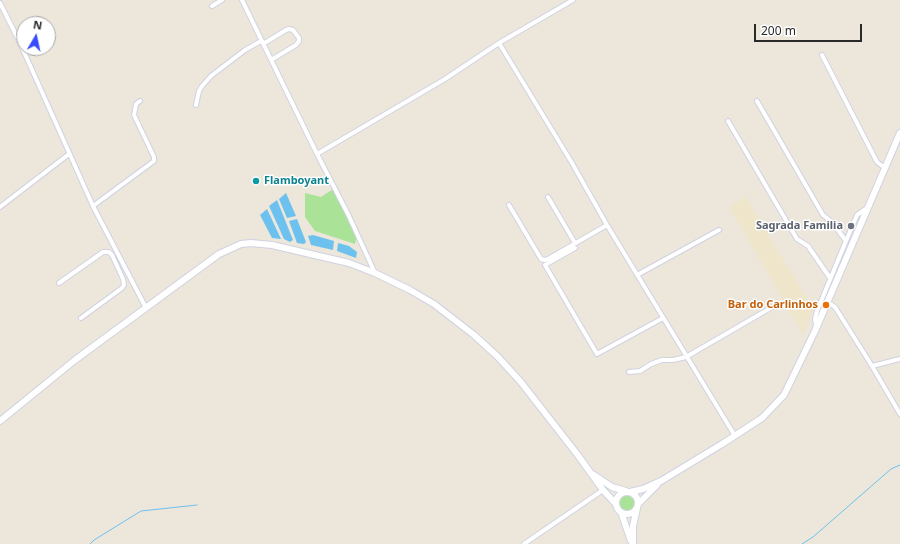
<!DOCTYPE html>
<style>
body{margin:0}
#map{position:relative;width:900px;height:544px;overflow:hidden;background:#ece6db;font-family:"Noto Sans",sans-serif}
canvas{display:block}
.north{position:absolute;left:16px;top:16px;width:40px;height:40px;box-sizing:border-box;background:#fff;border:1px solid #aaa;border-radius:50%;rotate:9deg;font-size:11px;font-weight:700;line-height:16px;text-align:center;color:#2a2a2a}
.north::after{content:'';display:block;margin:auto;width:14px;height:18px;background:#394cfb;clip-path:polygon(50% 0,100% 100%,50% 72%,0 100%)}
.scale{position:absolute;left:754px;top:24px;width:108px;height:18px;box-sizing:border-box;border:2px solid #2a2a2a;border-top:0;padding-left:5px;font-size:12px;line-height:14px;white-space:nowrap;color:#2a2a2a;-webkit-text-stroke:3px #fff;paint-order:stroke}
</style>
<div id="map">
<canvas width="900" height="544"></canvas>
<div class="north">N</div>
<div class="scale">200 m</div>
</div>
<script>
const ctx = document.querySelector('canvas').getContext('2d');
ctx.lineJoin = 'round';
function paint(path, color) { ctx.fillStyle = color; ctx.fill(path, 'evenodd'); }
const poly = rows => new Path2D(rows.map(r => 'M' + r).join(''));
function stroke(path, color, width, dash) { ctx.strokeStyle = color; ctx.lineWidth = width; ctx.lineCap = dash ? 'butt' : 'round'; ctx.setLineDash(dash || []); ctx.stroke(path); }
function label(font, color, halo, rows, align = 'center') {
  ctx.font = font + ' "Noto Sans",sans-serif'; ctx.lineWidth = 3; ctx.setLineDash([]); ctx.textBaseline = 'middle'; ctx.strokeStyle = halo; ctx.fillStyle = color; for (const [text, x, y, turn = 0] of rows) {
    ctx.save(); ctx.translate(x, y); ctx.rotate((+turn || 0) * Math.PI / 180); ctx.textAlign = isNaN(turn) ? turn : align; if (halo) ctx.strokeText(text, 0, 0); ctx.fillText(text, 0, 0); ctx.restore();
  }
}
const education = poly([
 [746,197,813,309,803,334,729,207]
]);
const green = poly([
 [333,189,357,236,355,244,315,231,305,217,305,193,321,197],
 '618 502a9 9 0 1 1 18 0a9 9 0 1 1-18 0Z'
]);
const water = poly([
 [286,193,296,216,287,218,279,199],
 [277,200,293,240,290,242,284,239,269,206],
 [267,209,281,239,272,238,260,215],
 [297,219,306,242,304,244,297,243,289,221],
 [313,235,334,241,333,250,311,245,308,236],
 [338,243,349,246,357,252,356,258,337,251]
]);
const stream = poly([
 [90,544,94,540,141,511,197,505],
 [802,544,813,537,891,469,900,465]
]);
const street = poly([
 [242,0,317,154,348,214,375,273],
 [0,3,20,43,93,206,146,308],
 [212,6,222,0],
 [499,43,572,163,607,225,735,436],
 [263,44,286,30,289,29,293,30,299,38,299,41,296,45,271,60],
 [822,55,877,162,885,168],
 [757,101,823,215,832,222,846,241],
 [196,105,199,91,202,86,211,76,245,50,261,41],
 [728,121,797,239,808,246,830,278],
 [317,154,445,79,499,43,573,0],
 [548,197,575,243],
 [509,205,541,259,544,260,548,259,607,225],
 [93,206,154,161,154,157,134,115,136,104,140,101],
 [0,207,69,154],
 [575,248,545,265,597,354,663,318],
 [637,275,719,230],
 [59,283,103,252,109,252,112,255,123,279,124,285,122,288,81,318],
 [827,302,835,307,872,366,900,414],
 [816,327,815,319,817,311,846,241,857,215,867,208],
 [872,366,900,359],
 [629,372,640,371,651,364,662,360,673,360,686,357,774,306],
 [524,544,603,490]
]);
const secondary = poly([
 [0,421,75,360,219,254,241,244,251,243,272,245,349,263,375,273,410,290,434,304,474,335,497,356,520,381,577,454,603,490,615,503],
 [594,475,612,487,626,491],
 '616 503a11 11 0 1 1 22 0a11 11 0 1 1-22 0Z',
 [630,492,643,489,661,481,722,444,762,418,784,395,815,331,900,133],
 [638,504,657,485],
 [621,512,631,541],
 [633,544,633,526,637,508]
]);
const markers = [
 [256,181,4,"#0f9aa8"],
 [851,226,4,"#6b7280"],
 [826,305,4,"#e8710a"]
];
const cultureNames = [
 ["Flamboyant",264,181]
];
const worshipNames = [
 ["Sagrada Familia",843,226]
];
const foodNames = [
 ["Bar do Carlinhos",818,305]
];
paint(education, '#eee5ca');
paint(green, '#aae397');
paint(water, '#6dc1ef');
stroke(stream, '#6dc1ef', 1);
stroke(street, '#d0d2e3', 6);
stroke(secondary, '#d0d2e3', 8);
stroke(street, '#fff', 4);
stroke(secondary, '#fff', 6);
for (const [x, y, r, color] of markers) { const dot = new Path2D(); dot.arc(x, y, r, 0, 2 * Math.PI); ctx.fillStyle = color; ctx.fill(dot); stroke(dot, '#fff', 1.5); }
label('bold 11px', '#0d838f', '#fff', cultureNames, 'left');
label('bold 11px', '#5b616d', '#fff', worshipNames, 'right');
label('bold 11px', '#c56008', '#fff', foodNames, 'right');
</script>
